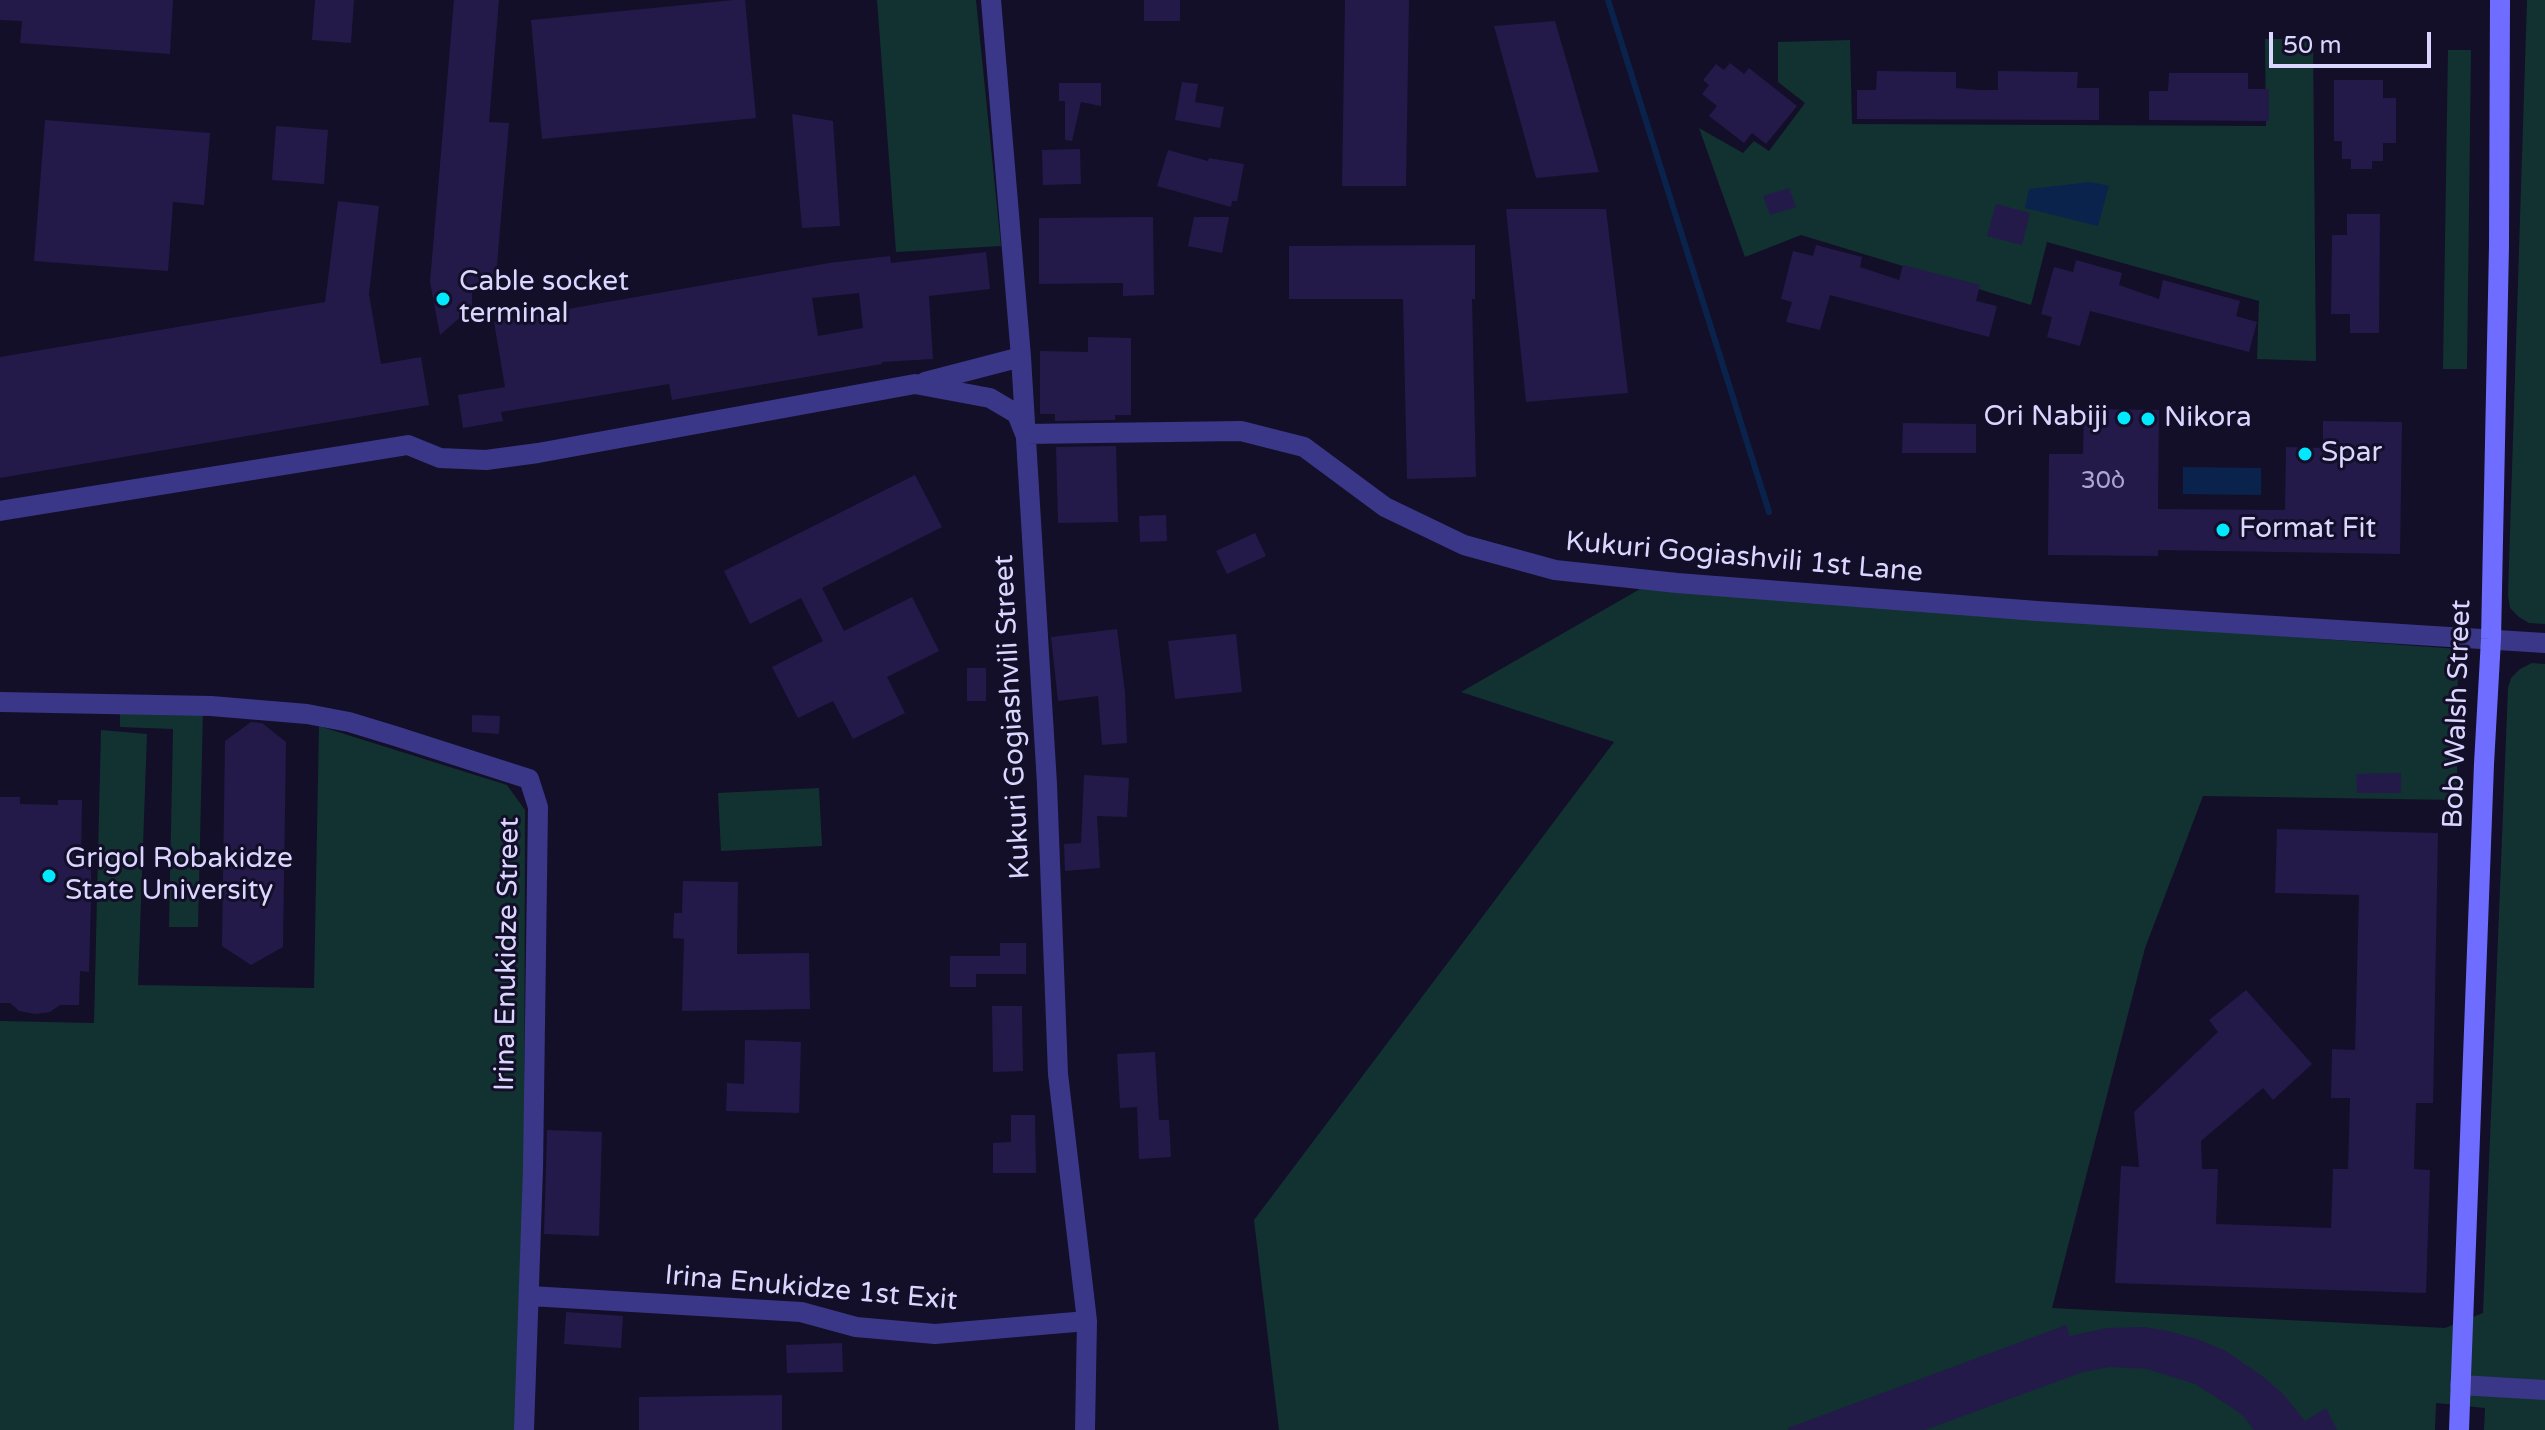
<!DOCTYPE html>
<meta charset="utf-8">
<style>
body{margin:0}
#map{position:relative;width:2545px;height:1430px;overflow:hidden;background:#130f28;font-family:"Varela Round",sans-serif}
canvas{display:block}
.scale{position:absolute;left:2269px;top:32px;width:162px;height:36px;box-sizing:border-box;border:4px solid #dad6ff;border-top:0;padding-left:10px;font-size:24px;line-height:28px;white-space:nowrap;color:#dad6ff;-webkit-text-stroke:6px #130f28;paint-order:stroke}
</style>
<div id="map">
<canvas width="2545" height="1430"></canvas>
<div class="scale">50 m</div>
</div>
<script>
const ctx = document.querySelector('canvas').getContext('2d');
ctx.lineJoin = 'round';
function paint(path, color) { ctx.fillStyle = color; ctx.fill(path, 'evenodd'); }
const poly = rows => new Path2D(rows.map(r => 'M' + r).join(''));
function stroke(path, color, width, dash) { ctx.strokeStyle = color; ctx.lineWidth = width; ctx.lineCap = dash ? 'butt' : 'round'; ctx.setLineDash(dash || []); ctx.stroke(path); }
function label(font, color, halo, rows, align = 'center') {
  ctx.font = font + ' "Varela Round","Noto Sans Georgian",sans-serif'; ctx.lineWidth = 6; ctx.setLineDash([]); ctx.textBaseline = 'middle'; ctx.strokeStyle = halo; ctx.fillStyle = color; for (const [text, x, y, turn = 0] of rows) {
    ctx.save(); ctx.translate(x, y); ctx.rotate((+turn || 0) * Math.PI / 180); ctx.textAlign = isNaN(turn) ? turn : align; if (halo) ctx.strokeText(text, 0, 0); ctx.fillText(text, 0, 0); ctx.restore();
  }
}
const green = poly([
 [877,0,976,0,1001,246,896,252],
 [2527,0,2545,0,2545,624,2529,623,2519,617,2510,608,2508,595],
 [2265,39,2313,39,2316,361,2257,359,2259,301,2047,242,2031,305,1801,235,1745,257,1699,128,1743,153,1754,141,1769,151,1805,103,1778,82,1778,42,1850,40,1852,124,2266,126],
 [2448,50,2471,50,2467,369,2443,369],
 [1640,589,2458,649,2457,800,2203,796,2145,948,2052,1308,2445,1328,2483,1313,2508,688,2511,678,2520,669,2532,663,2545,664,2545,1430,2484,1430,2485,1408,2436,1403,2435,1430,1279,1430,1254,1220,1614,742,1461,692],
 [120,708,203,710,198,927,169,927,173,729,120,727],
 [319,726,507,785,525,810,524,1231,517,1430,0,1430,0,1021,94,1023,101,730,147,734,138,985,314,988],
 [819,788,822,846,721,851,718,793]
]);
const water = poly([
 [2091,182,2109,186,2098,226,2025,208,2029,189],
 [2183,467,2261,468,2261,495,2183,494]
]);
const stream = poly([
 [1608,0,1769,512]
]);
const building = poly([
 [0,0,173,0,170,54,20,43,22,21,0,20],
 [315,0,354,0,351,43,312,40],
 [454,0,499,0,489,122,509,123,495,288,472,286,472,307,440,335,430,282],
 [734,0,745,0,756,118,542,139,531,20],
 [1144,0,1180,0,1180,21,1144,21],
 [1345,0,1409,0,1406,186,1342,186],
 [1555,21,1599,172,1536,178,1494,26],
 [1730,63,1744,74,1749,68,1797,106,1766,144,1752,133,1744,143,1709,116,1717,106,1702,94,1709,85,1703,80,1716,64,1724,70],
 [1877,71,1956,72,1956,88,1978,90,1998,90,1998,71,2078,72,2077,88,2099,88,2099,120,1857,119,1857,90,1876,90],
 [2169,73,2248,73,2248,89,2269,89,2269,121,2149,120,2149,91,2168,91],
 [2334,80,2383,80,2383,98,2396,98,2396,143,2383,143,2383,161,2372,161,2372,169,2351,169,2351,159,2342,159,2342,141,2334,141],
 [1182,82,1198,84,1195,102,1224,107,1220,128,1175,120],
 [1059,83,1101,83,1101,106,1081,102,1072,141,1065,140,1065,101,1059,101],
 [792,114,833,121,840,226,802,228],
 [45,120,210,133,204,205,173,202,168,271,34,261],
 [276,126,328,130,324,184,272,180],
 [1080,149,1081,184,1043,185,1042,150],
 [1168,150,1208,161,1209,158,1244,164,1237,201,1232,201,1231,207,1157,186],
 [1789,188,1796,207,1770,215,1763,196],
 [338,201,379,206,369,294,381,364,421,357,429,405,0,478,0,357,325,302],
 [1996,204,2030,213,2022,245,1987,236],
 [1506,209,1606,209,1628,393,1526,402],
 [2347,214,2380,214,2379,333,2350,333,2350,314,2331,314,2332,235,2347,235],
 [1153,217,1154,295,1123,296,1123,283,1039,284,1039,218],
 [1194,217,1229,217,1222,253,1188,246],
 [1475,245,1475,299,1472,299,1476,477,1407,479,1403,299,1289,299,1289,246],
 [1816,245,1862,257,1860,267,1899,280,1903,265,1980,285,1976,301,1997,306,1989,337,1830,295,1820,330,1786,322,1792,302,1781,299,1793,251,1813,256],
 [986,252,990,289,929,296,933,359,882,362,882,364,672,400,669,384,501,412,503,421,463,428,458,395,505,387,494,322,829,263,890,256,891,263],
 [859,293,863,328,818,336,812,298],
 [2076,260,2122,273,2119,285,2159,299,2163,280,2240,301,2236,316,2257,322,2249,352,2090,311,2080,346,2047,337,2052,317,2041,314,2054,267,2073,272],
 [1088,337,1131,338,1131,415,1115,415,1115,420,1055,421,1055,414,1040,414,1040,351,1088,352],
 [2084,409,2159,410,2158,509,2285,510,2286,447,2323,448,2323,421,2402,422,2400,554,2158,550,2158,556,2048,555,2049,454,2083,454],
 [1903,423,1976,424,1976,453,1902,453],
 [1116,446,1118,522,1058,523,1056,447],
 [915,475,942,527,822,588,844,631,912,597,939,651,887,677,905,713,853,739,833,701,798,718,772,667,823,641,801,598,750,624,724,571],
 [1166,515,1167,541,1140,542,1139,516],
 [1255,533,1266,556,1227,574,1216,551],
 [1117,629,1125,692,1127,743,1102,745,1098,696,1058,701,1051,637],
 [1236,634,1242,692,1175,699,1168,641],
 [967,668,986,668,986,701,967,701],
 [472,715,500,716,499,734,472,732],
 [251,722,262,723,286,742,283,947,251,965,222,946,225,741],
 [2401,773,2401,793,2357,793,2356,774],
 [1084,775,1129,778,1127,817,1097,816,1100,868,1065,871,1064,844,1081,843],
 [0,797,20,797,20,804,58,805,58,800,82,800,81,860,91,860,91,899,89,972,80,971,79,1005,60,1005,50,1012,35,1014,19,1011,10,1003,0,1003],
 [2277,829,2438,833,2433,1103,2416,1103,2414,1169,2430,1170,2426,1293,2115,1283,2121,1166,2139,1167,2134,1112,2218,1032,2209,1020,2246,990,2312,1064,2273,1100,2263,1088,2201,1141,2202,1169,2218,1169,2216,1224,2331,1228,2333,1169,2348,1169,2350,1098,2331,1098,2332,1049,2355,1050,2359,895,2275,893],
 [683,881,738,882,737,954,809,953,810,1009,682,1011,684,939,673,938,674,913,682,913],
 [1000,943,1026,943,1026,974,976,974,976,987,950,987,950,956,1000,956],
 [992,1006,1022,1006,1023,1071,993,1072],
 [745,1040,801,1042,799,1113,726,1111,727,1083,744,1084],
 [1155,1052,1159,1120,1169,1120,1171,1157,1139,1159,1137,1107,1120,1108,1117,1054],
 [1011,1115,1035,1115,1036,1173,993,1173,993,1143,1011,1142],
 [547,1130,602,1132,599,1236,544,1234],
 [566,1312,623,1316,621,1348,564,1344],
 [2066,1325,2070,1336,2107,1328,2144,1327,2168,1331,2197,1339,2226,1351,2266,1379,2284,1395,2305,1421,2326,1408,2337,1430,2254,1430,2244,1417,2231,1407,2195,1384,2147,1369,2110,1367,2083,1372,1925,1430,1788,1430,1788,1428],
 [842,1343,843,1372,787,1373,786,1345],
 [782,1395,782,1430,639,1430,639,1397]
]);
const street = poly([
 [991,0,1021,357,1047,784,1058,1074,1087,1321,1085,1430],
 [925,382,1021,357],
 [0,511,408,445,440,458,486,460,538,453,915,384,990,398,1017,414,1025,434,1241,431,1304,447,1385,507,1464,545,1555,570,1677,583,2037,611,2545,643],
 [0,702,211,706,307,714,349,722,395,736,529,779,538,807,533,1169,524,1430],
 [530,1296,801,1312,856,1327,935,1334,1087,1321],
 [2460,1385,2545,1390]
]);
const secondary = poly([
 [2459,1430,2484,764,2491,639,2499,246,2500,0]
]);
const markers = [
 [443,299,8,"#02e8ff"],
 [2124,418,8,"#02e8ff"],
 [2148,419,8,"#02e8ff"],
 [2305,454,8,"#02e8ff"],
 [2223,530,8,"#02e8ff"],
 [49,876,8,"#02e8ff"]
];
const numberNames = [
 ["30ბ",2103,482]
];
const poiNames = [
 ["Cable socket",459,283],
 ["terminal",459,315],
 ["Ori Nabiji",2108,418,"right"],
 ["Nikora",2164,419],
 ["Spar",2321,454],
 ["Format Fit",2239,530],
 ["Grigol Robakidze",65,860],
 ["State University",65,892]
];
const streetNames = [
 ["Kukuri Gogiashvili 1st Lane",1744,558,5],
 ["Bob Walsh Street",2458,714,-88],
 ["Kukuri Gogiashvili Street",1013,717,-93],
 ["Irina Enukidze Street",508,954,-89],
 ["Irina Enukidze 1st Exit",811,1289,5]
];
paint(green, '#113231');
paint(water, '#0a234c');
stroke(stream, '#0a234c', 6);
paint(building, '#231a4a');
stroke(street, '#3a3789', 20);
stroke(secondary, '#6f6dff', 20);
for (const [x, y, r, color] of markers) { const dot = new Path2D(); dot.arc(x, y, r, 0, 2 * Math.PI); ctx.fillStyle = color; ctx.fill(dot); stroke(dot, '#130f28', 3); }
label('24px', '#aca7d2', null, numberNames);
label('28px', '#dad6ff', '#130f28', poiNames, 'left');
label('28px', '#dad6ff', '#130f28', streetNames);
</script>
